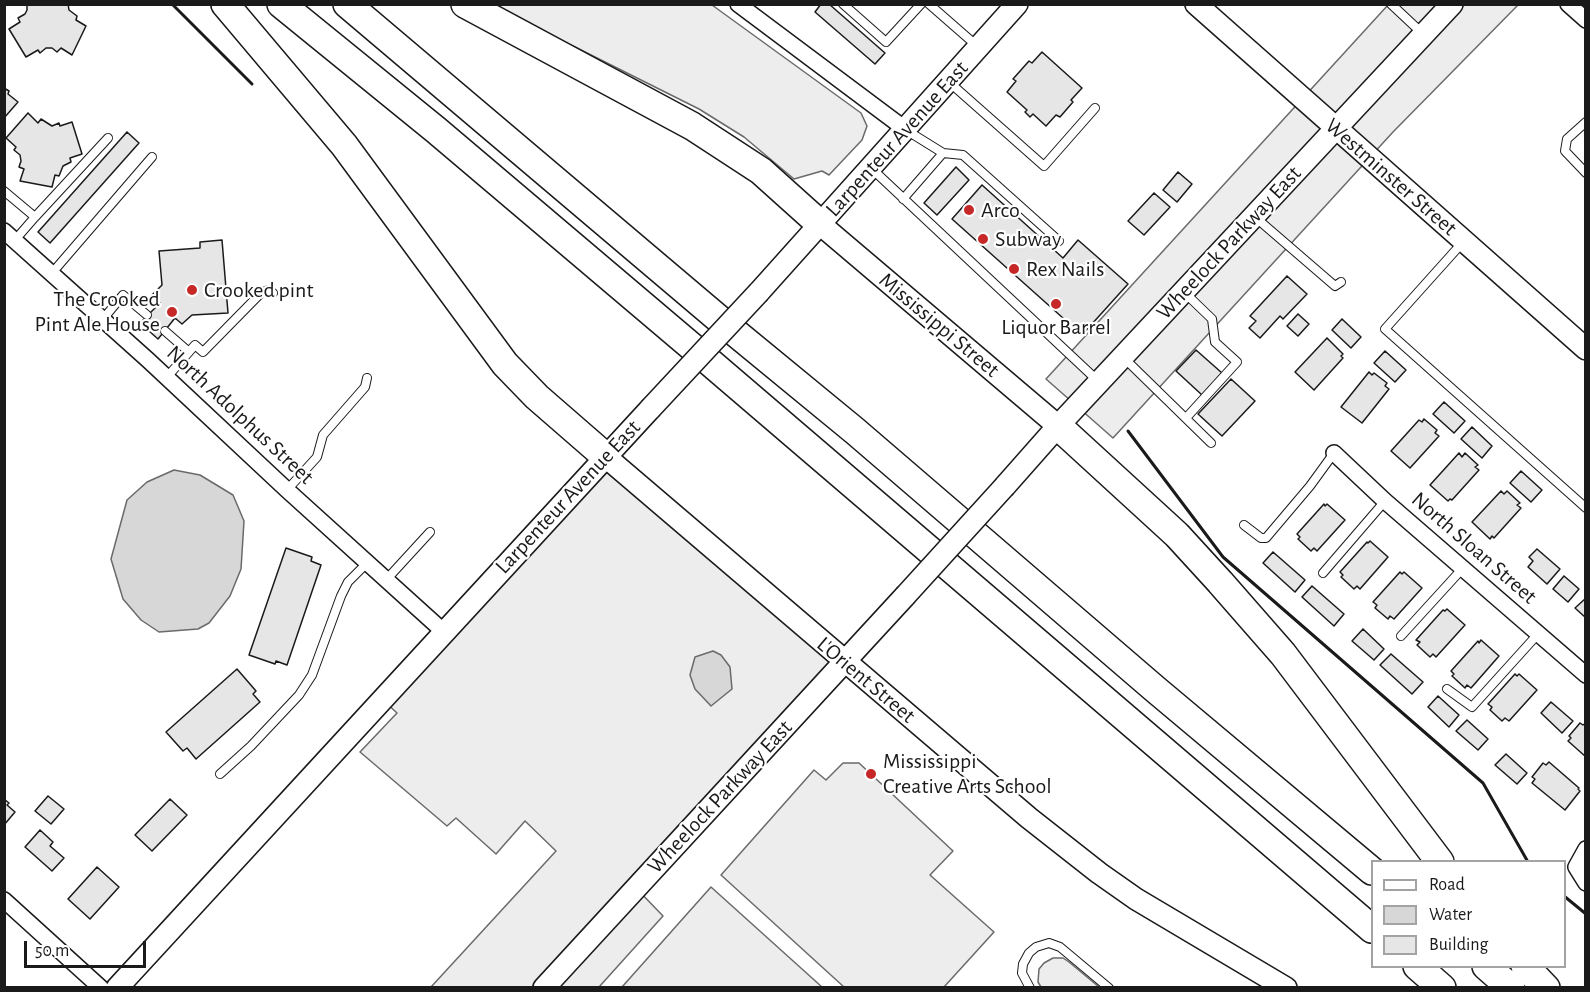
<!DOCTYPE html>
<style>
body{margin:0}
#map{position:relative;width:1590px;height:992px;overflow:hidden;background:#fff;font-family:"Alegreya Sans",sans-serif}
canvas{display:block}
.frame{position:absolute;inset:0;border:6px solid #1a1a1a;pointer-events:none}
.legend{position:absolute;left:1371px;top:860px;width:195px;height:108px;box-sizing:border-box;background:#fff;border:2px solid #a3a3a3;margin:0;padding:8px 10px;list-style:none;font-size:18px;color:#1a1a1a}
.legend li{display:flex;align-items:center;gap:12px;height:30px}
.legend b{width:30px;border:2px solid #a3a3a3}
.scale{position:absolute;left:24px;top:941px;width:122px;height:27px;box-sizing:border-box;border:3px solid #1a1a1a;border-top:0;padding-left:8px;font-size:18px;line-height:21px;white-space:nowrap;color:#1a1a1a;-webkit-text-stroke:4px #fff;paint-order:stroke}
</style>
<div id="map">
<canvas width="1590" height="992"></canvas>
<div class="frame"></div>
<ul class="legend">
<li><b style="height:8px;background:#fff"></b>Road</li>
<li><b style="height:16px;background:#d7d7d7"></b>Water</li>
<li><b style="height:16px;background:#e6e6e6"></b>Building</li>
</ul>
<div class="scale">50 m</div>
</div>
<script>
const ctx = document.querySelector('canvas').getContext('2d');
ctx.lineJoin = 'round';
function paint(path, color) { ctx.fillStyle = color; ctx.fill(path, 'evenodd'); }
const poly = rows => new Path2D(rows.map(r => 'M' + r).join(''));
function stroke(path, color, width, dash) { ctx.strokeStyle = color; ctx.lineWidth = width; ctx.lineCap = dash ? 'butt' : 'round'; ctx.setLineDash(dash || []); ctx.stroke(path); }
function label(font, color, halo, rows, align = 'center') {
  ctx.font = font + ' "Alegreya Sans",sans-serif'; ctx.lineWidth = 4.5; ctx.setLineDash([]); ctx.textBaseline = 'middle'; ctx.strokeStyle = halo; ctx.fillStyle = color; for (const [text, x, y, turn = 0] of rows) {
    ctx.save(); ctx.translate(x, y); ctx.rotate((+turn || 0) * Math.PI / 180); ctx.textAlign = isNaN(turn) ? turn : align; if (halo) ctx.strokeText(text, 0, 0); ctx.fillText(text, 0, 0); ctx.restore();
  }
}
const built = poly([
 [482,5,712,5,861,113,867,126,862,140,829,175,822,171,794,179,744,137,699,109,575,47,510,20,482,5],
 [1388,5,1518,5,1393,132,1113,438,1046,379,1388,5],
 [606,457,844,662,636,888,663,916,599,987,431,987,556,851,525,821,496,854,456,818,447,826,360,752,397,713,382,699,606,457],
 [843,763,859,763,953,851,930,875,994,932,944,987,844,987,721,875,814,770,826,780,843,763],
 [711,887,822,987,622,987,711,887],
 [1053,958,1063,958,1069,962,1099,987,1041,987,1038,982,1039,969,1044,963,1053,958]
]);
const water = poly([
 [174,470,200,475,233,495,244,521,241,569,230,596,209,623,198,629,159,632,141,620,123,599,111,559,127,500,147,482,174,470],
 [713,651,721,655,730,667,732,689,711,706,695,689,690,675,695,657,713,651]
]);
const building = poly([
 [27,4,68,4,69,10,77,16,76,20,86,26,72,55,61,48,57,52,52,48,46,48,40,53,38,50,26,57,9,29,20,22,18,18,25,14,27,10,27,4],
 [821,4,829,4,885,53,875,64,815,12,821,4],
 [1042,52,1082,88,1071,100,1073,102,1060,117,1056,115,1046,126,1033,114,1030,117,1025,112,1027,110,1007,92,1016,81,1013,79,1029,61,1032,63,1042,52],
 [4,88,9,91,8,94,18,102,4,118,4,88],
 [28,113,38,123,41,119,52,126,59,123,60,126,72,122,82,154,70,158,71,162,63,166,59,176,55,175,52,187,20,181,24,169,19,167,21,161,20,155,14,150,16,147,6,138,28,113],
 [127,132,139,143,50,243,38,232,127,132],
 [956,167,969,180,937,215,924,203,956,167],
 [1178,172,1192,184,1177,202,1163,190,1178,172],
 [982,185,1063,258,1078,240,1128,284,1082,335,952,219,982,185],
 [1154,193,1170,207,1144,235,1128,221,1154,193],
 [222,240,228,313,192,315,182,324,175,318,158,339,140,323,160,303,152,295,162,285,159,251,200,248,200,242,222,240],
 [1287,276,1307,294,1283,319,1280,316,1260,338,1249,328,1256,321,1250,316,1287,276],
 [1298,314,1309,324,1298,336,1287,326,1298,314],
 [1342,319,1361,337,1351,348,1332,330,1342,319],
 [1327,338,1343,354,1341,356,1343,358,1314,390,1295,372,1327,338],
 [1196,350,1222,373,1202,395,1176,371,1196,350],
 [1385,351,1406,370,1395,382,1374,363,1385,351],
 [1369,372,1372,375,1374,373,1387,383,1385,386,1389,389,1362,423,1341,407,1369,372],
 [1231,379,1255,401,1222,436,1198,414,1231,379],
 [1444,402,1465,421,1454,433,1433,414,1444,402],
 [1424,419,1437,430,1435,433,1439,436,1410,468,1391,451,1419,420,1422,422,1424,419],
 [1472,427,1492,446,1482,458,1461,439,1472,427],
 [1459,453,1462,457,1465,453,1478,465,1475,467,1479,470,1452,500,1450,499,1448,501,1430,485,1459,453],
 [1521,471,1542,490,1531,502,1510,483,1521,471],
 [1501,491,1504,494,1507,491,1520,503,1517,505,1521,508,1494,538,1492,536,1490,539,1472,522,1501,491],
 [1324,504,1325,506,1327,504,1345,520,1317,551,1314,548,1311,551,1298,539,1300,537,1297,534,1324,504],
 [1370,541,1388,557,1360,589,1357,586,1354,589,1341,577,1343,575,1340,572,1367,542,1368,543,1370,541],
 [286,548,312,557,311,561,321,565,287,665,276,661,275,664,249,655,286,548],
 [1537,549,1560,569,1547,584,1528,567,1533,561,1529,557,1537,549],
 [1273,552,1305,580,1295,592,1263,563,1273,552],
 [1400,572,1402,574,1404,572,1422,588,1394,619,1390,616,1388,619,1375,608,1377,605,1373,602,1400,572],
 [1564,576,1579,589,1568,602,1553,589,1564,576],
 [1312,586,1344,614,1334,626,1302,597,1312,586],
 [1586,598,1586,618,1575,608,1586,598],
 [1447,609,1465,625,1436,657,1433,654,1430,657,1417,645,1420,642,1416,640,1443,610,1445,611,1447,609],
 [1363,629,1384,649,1374,660,1352,641,1363,629],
 [1481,640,1499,656,1471,688,1467,685,1465,688,1452,676,1454,674,1451,671,1478,641,1479,643,1481,640],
 [1391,654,1423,682,1412,694,1380,665,1391,654],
 [237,669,256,691,253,694,260,702,196,759,187,748,183,751,166,732,237,669],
 [1515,674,1517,676,1519,674,1537,690,1509,721,1505,718,1502,721,1490,710,1492,707,1488,704,1515,674],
 [1438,696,1459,715,1449,727,1428,707,1438,696],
 [1551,702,1573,721,1562,733,1541,713,1551,702],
 [1467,720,1488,739,1478,750,1456,731,1467,720],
 [1580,723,1583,725,1586,723,1586,757,1568,741,1571,738,1569,736,1580,723],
 [1506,754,1527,773,1517,784,1495,765,1506,754],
 [1549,762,1579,788,1578,789,1580,791,1565,810,1532,783,1535,779,1532,777,1543,763,1546,765,1549,762],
 [48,796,64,809,51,824,35,811,48,796],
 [4,799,9,803,7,805,15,812,4,825,4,799],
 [170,799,187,815,152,851,135,835,170,799],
 [40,830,53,842,50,846,64,858,52,871,25,847,40,830],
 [97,867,119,887,90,919,68,899,97,867]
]);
const lane = poly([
 [843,4,886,42,921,4],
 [929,4,977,46],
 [1391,4,1423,34],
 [949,82,1044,166,1095,108],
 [1586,122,1567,139,1565,151,1586,173],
 [906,130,943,153,963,155,1059,241],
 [871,168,1098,381],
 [4,191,35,217,15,240],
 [903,199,943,153],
 [35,217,108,138],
 [1255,217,1335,286,1341,282],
 [1463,242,1385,329,1586,508],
 [52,273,152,157],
 [1185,293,1212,319,1215,342,1237,362,1186,418],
 [103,319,123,295,147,315],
 [165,331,189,352],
 [1124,358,1211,443],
 [167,377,195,345,203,352,261,293,268,290,273,293],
 [287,490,317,457,323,435,365,387,367,378],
 [1244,525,1261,538,1266,538,1310,486,1334,453],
 [1323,573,1385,501],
 [386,580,430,532],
 [1401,636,1463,568],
 [1447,689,1472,707,1538,634],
 [220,774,251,746,299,695,312,675,341,596,348,582,367,563],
 [1030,988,1022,973,1023,964,1029,953,1036,947,1049,943,1060,947,1109,988]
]);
const street = poly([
 [738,4,905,129],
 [1568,4,1586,20],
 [4,231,148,360,287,490,444,632],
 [1334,453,1385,501,1586,675],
 [1586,849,1576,867,1586,883],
 [4,900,101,988]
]);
const secondary = poly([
 [1196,4,1586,349],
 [820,224,1058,426],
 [759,292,1017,4],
 [606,457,1029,818,1099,873,1136,899,1286,988],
 [1005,486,1058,426,1452,4],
 [117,988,650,409],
 [544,988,905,596]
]);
const highway = poly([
 [225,4,344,145,505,364,537,397,606,457],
 [281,4,436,130,698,352,1372,929],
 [347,4,726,325,855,431,1155,689,1372,871],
 [465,4,692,126,761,171,820,224],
 [1058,426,1177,535,1220,582,1283,654,1440,862],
 [1417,966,1442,988],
 [1486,966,1511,988],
 [1525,966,1546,988]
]);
const secondaryBridge = poly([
 [650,409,759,292],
 [905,596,1005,486]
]);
const wall = poly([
 [172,4,252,84],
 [1128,431,1223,557,1483,783,1528,862],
 [1564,896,1586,914]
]);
const markers = [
 [969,210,6,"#c62828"],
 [983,239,6,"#c62828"],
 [1014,269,6,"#c62828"],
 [192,290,6,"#c62828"],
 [1056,304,6,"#c62828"],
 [172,312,6,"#c62828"],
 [871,774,6,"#c62828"]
];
const streetNames = [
 ["Larpenteur Avenue East",897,139,-48],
 ["Westminster Street",1391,177,41],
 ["Wheelock Parkway East",1229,243,-47],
 ["Mississippi Street",939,325,40],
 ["North Adolphus Street",240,415,43],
 ["Larpenteur Avenue East",568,497,-47],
 ["North Sloan Street",1474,548,41],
 ["L'Orient Street",866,680,40],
 ["Wheelock Parkway East",720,797,-47]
];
const poiNames = [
 ["Arco",981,210],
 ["Subway",995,239],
 ["Rex Nails",1026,269],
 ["Crooked pint",204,290],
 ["The Crooked",160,299,"right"],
 ["Pint Ale House",160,324,"right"],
 ["Liquor Barrel",1056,327,"center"],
 ["Mississippi",883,761],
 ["Creative Arts School",883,786]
];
paint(built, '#ededed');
stroke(built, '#6a6a6a', 1.5);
paint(water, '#d7d7d7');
stroke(water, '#6a6a6a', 1.5);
paint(building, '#e6e6e6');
stroke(building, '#1a1a1a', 1.5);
stroke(lane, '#1a1a1a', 10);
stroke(street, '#1a1a1a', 18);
stroke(secondary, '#1a1a1a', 24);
stroke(highway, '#1a1a1a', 30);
stroke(lane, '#fff', 8);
stroke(street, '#fff', 15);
stroke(secondary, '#fff', 21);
stroke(highway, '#fff', 27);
stroke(secondaryBridge, '#1a1a1a', 24, []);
stroke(secondaryBridge, '#fff', 21);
stroke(wall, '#1a1a1a', 3);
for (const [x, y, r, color] of markers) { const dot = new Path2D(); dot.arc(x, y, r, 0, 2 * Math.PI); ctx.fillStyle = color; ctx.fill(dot); stroke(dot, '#fff', 2); }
label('22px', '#1a1a1a', '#fff', streetNames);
label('22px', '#1a1a1a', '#fff', poiNames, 'left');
</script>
